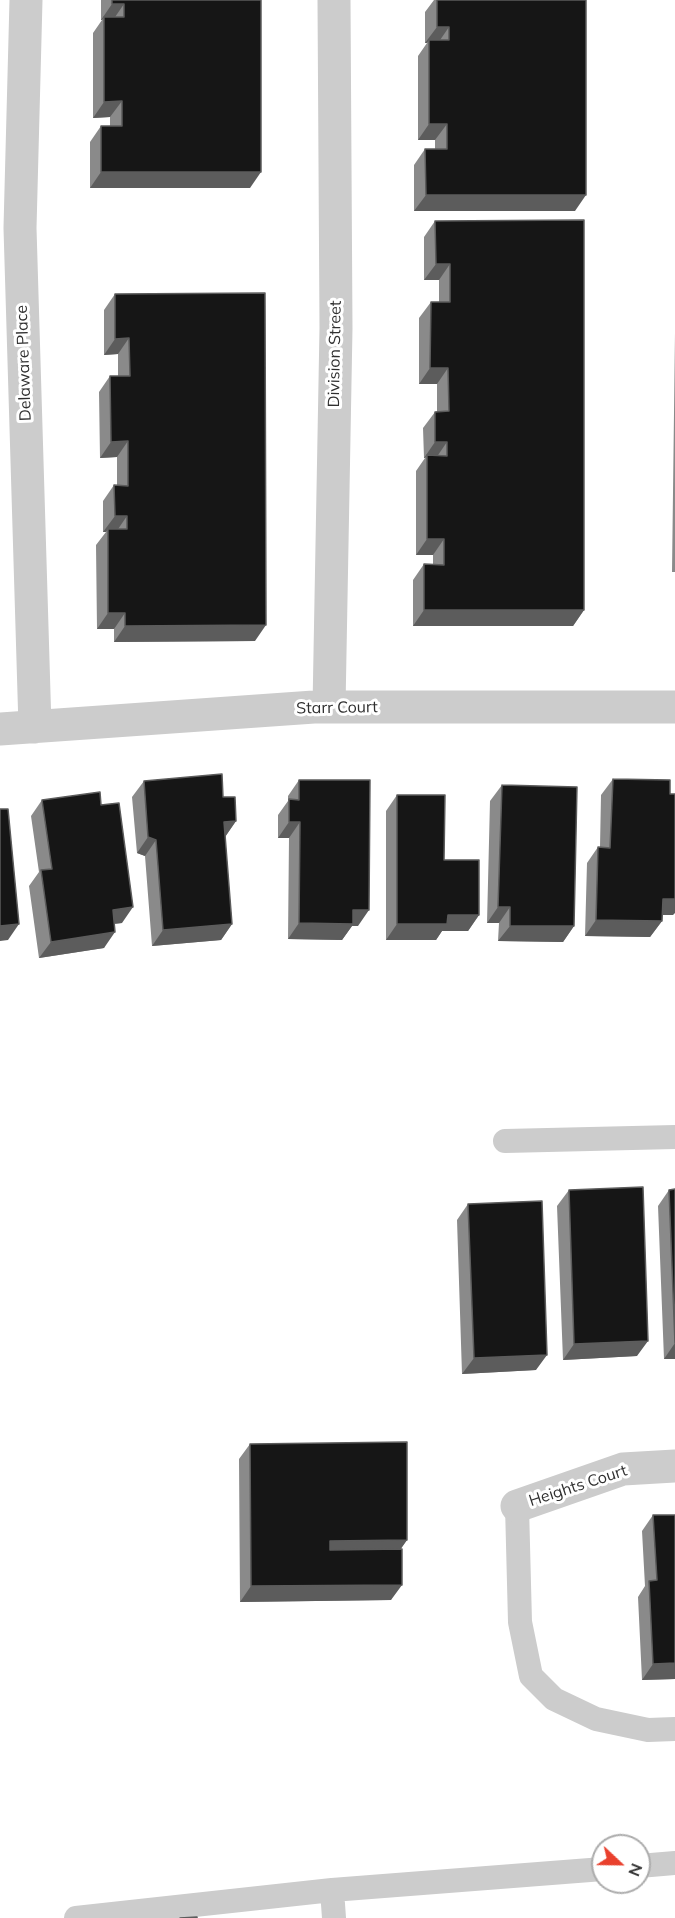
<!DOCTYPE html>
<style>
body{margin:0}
#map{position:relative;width:675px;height:1918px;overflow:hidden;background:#fff;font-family:Mulish,sans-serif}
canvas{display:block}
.north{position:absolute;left:591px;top:1834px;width:60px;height:60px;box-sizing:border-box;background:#fff;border:2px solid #acacac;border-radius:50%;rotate:112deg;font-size:16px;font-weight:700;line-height:24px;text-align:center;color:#2f2f2f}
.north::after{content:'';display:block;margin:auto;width:21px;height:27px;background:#e9402d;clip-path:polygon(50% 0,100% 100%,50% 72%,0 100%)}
</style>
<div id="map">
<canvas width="675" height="1918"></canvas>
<div class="north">N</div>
</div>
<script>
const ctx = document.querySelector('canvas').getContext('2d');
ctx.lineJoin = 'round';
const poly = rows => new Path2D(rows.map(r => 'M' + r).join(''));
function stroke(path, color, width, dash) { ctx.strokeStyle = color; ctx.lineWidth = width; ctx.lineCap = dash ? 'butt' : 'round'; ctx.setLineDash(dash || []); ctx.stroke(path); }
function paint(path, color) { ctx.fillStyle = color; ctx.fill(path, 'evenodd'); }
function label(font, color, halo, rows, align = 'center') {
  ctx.font = font + ' Mulish,sans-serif'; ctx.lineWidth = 6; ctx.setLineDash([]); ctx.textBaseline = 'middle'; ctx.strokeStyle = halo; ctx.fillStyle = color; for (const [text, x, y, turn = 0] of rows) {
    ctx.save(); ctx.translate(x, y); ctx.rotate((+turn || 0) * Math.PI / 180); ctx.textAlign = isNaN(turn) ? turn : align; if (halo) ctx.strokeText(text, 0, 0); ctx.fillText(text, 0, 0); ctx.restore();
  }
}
const service = poly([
 [505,1141,675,1137],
 [517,1506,520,1622,531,1676,554,1699,596,1719,648,1730,675,1729],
 [639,1866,675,1863],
 [332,1890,334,1918],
 [76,1918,332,1890,603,1869]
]);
const minor = poly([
 [26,0,20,228,35,727],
 [329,707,336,328,334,0],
 [0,729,314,707,675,707],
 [517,1506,623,1469,675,1466]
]);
const wall = poly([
 [101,0,261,0,250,188,90,188,90,142,101,126,110,126,110,117,93,118,93,33,102,20,101,20],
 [434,0,586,0,575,211,414,211,414,165,425,149,435,149,435,140,418,140,418,56,427,43,425,43,425,12],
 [435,221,584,610,573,626,413,626,413,580,424,564,433,564,433,555,416,555,416,471,425,458,424,458,423,428,435,412,437,412,437,384,419,384,419,318,431,302,439,302,439,280,424,280,424,237],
 [115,294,255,641,114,642,114,629,97,629,96,545,106,532,103,532,103,501,114,485,117,485,117,457,100,458,99,392,110,376,118,376,118,354,104,355,104,310],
 [675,333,675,572,672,572],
 [613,779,673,915,662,915,662,921,650,937,585,936,587,863,598,847,600,847,601,795],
 [299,780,358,926,352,926,342,940,288,939,289,838,278,838,278,815,288,801,288,796],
 [144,781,223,797,236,821,225,837,232,924,221,940,152,946,145,856,137,853,132,797],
 [502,785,574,926,563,942,498,941,499,923,487,923,490,801],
 [397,795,444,860,479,915,468,931,442,931,436,940,386,940,386,811],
 [42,800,101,805,122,923,114,924,104,948,39,958,29,886,39,872,31,816],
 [675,1189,675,1359,664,1359,658,1206,669,1190],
 [569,1190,637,1356,563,1360,557,1206],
 [468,1204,536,1370,462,1374,457,1220],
 [250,1444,407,1540,400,1549,391,1600,240,1602,239,1459],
 [653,1515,675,1679,642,1680,638,1597,645,1586,642,1531]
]);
const shadedWall = poly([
 [112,4,124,4,113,20,104,17,102,20,101,20],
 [437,27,449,27,438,43,429,40,427,43,425,43],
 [122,101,110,117,93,118,104,102],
 [429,124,447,124,435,140,418,140],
 [101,172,261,172,250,188,90,188],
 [426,195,586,195,575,211,414,211],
 [436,264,450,264,439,280,424,280],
 [129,338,118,354,104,355,115,339],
 [430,368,448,368,437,384,419,384],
 [128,441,117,457,100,458,111,442],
 [435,442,447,442,436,458,427,455,425,458,424,458],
 [115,516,127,516,116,532,108,529,106,532,103,532],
 [427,539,444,539,433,555,416,555],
 [424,610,584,610,573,626,413,626],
 [108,613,125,613,114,629,97,629],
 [266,625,255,641,114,642,125,626],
 [236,821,225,837,224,822],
 [289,822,300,822,289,838,278,838],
 [148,837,156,840,145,856,137,853],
 [663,899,675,899,675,913,673,915,652,915],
 [133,907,122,923,102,925,113,910],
 [498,907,510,907,499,923,487,923],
 [353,910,369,910,358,926,352,926,342,940,288,939,299,923],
 [448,915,479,915,468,931,442,931,436,940,386,940,397,924],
 [596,920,662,921,650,937,585,936],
 [19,924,8,940,0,941,0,926],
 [232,924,221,940,152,946,163,930],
 [510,926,574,926,563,942,498,941],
 [115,932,104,948,39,958,51,942],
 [648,1341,637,1356,563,1360,574,1344],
 [675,1343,675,1359,664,1359],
 [547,1355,536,1370,462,1374,474,1358],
 [407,1540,396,1556,318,1557,330,1541],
 [402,1585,391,1600,240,1602,251,1586],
 [675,1663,675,1679,642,1680,653,1664]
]);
const building = poly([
 [112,0,261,0,261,172,101,172,101,126,122,126,122,101,104,102,104,17,124,17,124,4,112,4,112,0],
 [437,0,586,0,586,195,426,195,425,149,447,149,447,124,429,124,429,40,449,40,449,27,437,27,437,0],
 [584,220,584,610,424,610,424,564,444,565,444,539,427,539,427,455,447,456,447,442,435,442,435,412,449,411,448,368,430,368,431,302,450,302,450,264,436,264,435,221,584,220],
 [265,293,266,625,125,626,125,613,108,613,108,529,127,529,127,516,115,516,114,485,128,486,128,441,111,442,110,376,130,376,129,338,115,339,115,294,265,293],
 [222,774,223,797,235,797,236,821,224,822,232,924,163,930,156,840,148,837,144,781,222,774],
 [613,779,670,780,670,794,675,794,675,899,663,899,662,921,596,920,598,847,610,848,613,779],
 [299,780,370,780,369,910,353,910,353,924,299,923,300,822,289,822,289,799,299,800,299,780],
 [502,785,577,787,574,926,510,926,510,907,498,907,502,785],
 [100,792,101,805,119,803,133,907,113,910,115,932,51,942,41,870,52,869,42,800,100,792],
 [397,795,445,795,444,860,479,860,479,915,448,915,447,924,397,924,397,795],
 [0,809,8,809,19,924,0,926,0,809],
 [643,1187,648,1341,574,1344,569,1190,643,1187],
 [675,1189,675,1343,669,1190,675,1189],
 [542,1201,547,1355,474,1358,468,1204,542,1201],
 [407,1442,407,1540,330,1541,330,1550,402,1549,402,1585,251,1586,250,1444,407,1442],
 [653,1515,675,1515,675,1663,653,1664,649,1581,657,1580,653,1515],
 [197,1917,197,1918,180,1918,197,1917]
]);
const streetNames = [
 ["Division Street",335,354,-89],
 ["Delaware Place",24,363,-92],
 ["Starr Court",337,708,-1],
 ["Heights Court",578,1486,-18]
];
stroke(service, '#ccc', 24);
stroke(minor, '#ccc', 33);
paint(wall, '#8a8a8a');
paint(shadedWall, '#5c5c5c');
paint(building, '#161616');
stroke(building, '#5c5c5c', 1.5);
label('16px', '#2f2f2f', '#fff', streetNames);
</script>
